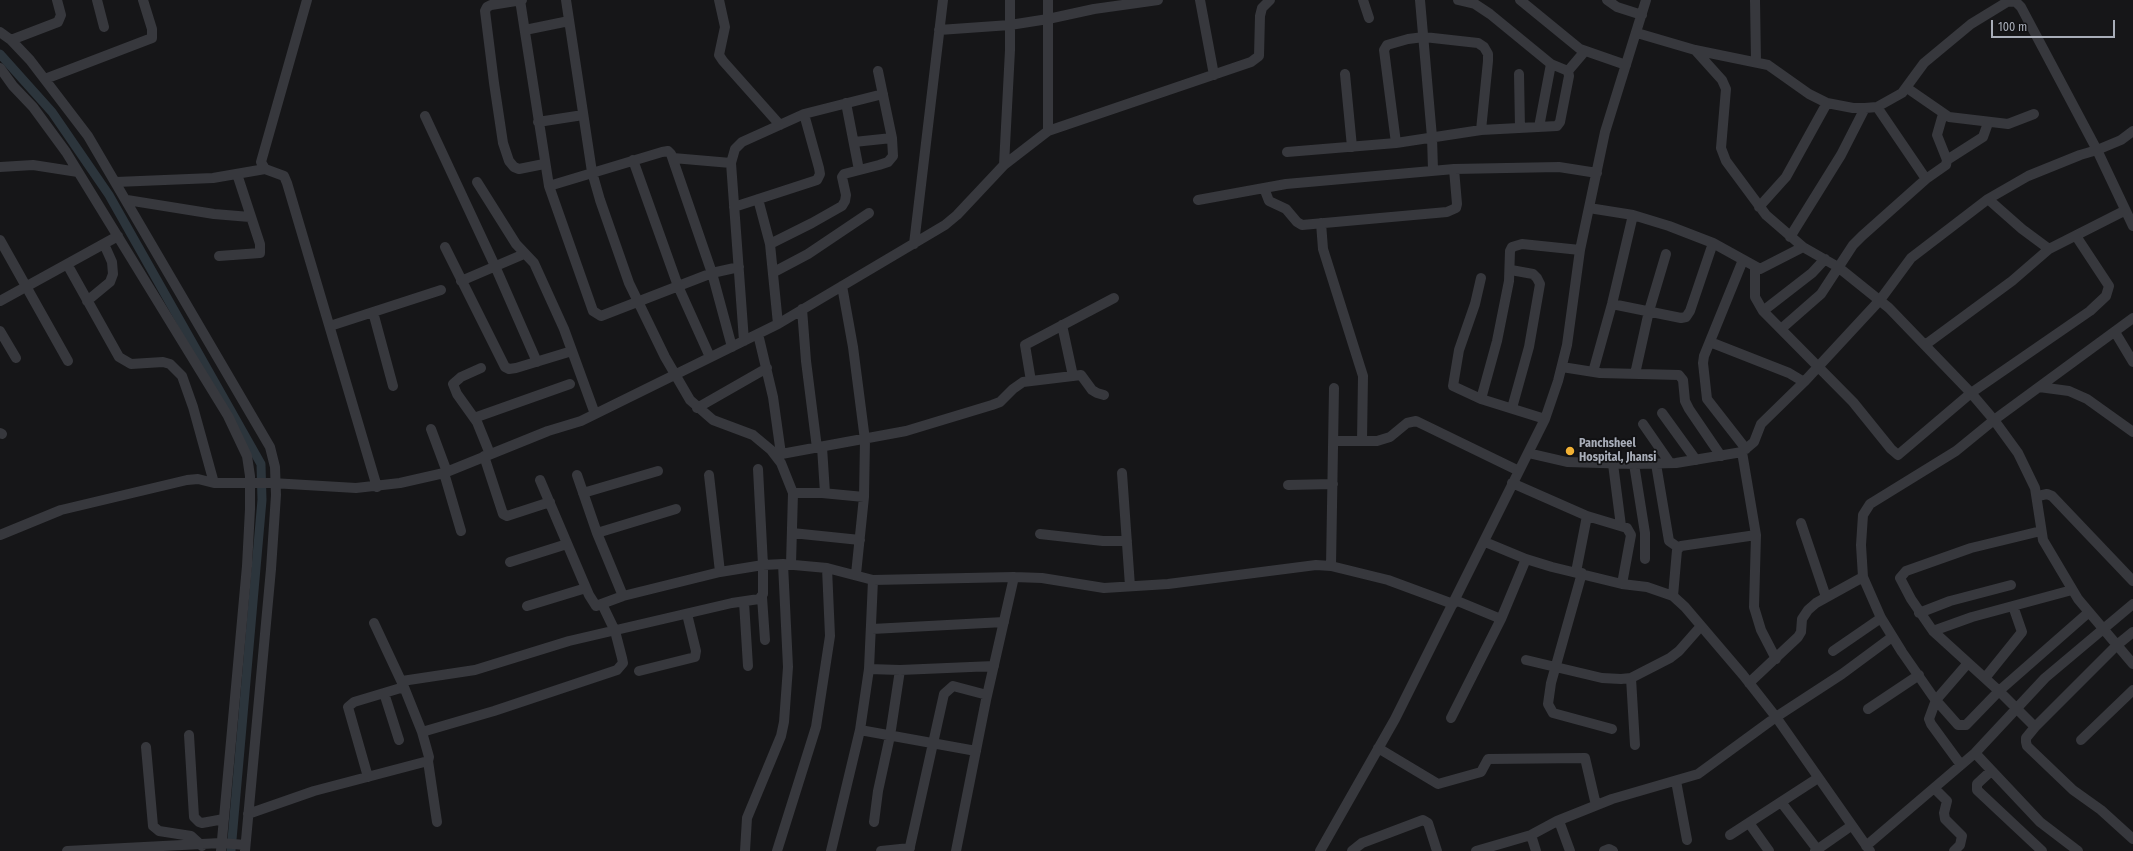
<!DOCTYPE html>
<style>
body{margin:0}
#map{position:relative;width:2133px;height:851px;overflow:hidden;background:#161618;font-family:"Fira Sans Condensed",sans-serif}
canvas{display:block}
.scale{position:absolute;left:1991px;top:20px;width:124px;height:18px;box-sizing:border-box;border:2px solid #a8adb8;border-top:0;padding-left:5px;font-size:12px;line-height:14px;white-space:nowrap;color:#a8adb8;-webkit-text-stroke:3px #111113;paint-order:stroke}
</style>
<div id="map">
<canvas width="2133" height="851"></canvas>
<div class="scale">100 m</div>
</div>
<script>
const ctx = document.querySelector('canvas').getContext('2d');
ctx.lineJoin = 'round';
const poly = rows => new Path2D(rows.map(r => 'M' + r).join(''));
function stroke(path, color, width, dash) { ctx.strokeStyle = color; ctx.lineWidth = width; ctx.lineCap = dash ? 'butt' : 'round'; ctx.setLineDash(dash || []); ctx.stroke(path); }
function label(font, color, halo, rows, align = 'center') {
  ctx.font = font + ' "Fira Sans Condensed",sans-serif'; ctx.lineWidth = 3.5; ctx.setLineDash([]); ctx.textBaseline = 'middle'; ctx.strokeStyle = halo; ctx.fillStyle = color; for (const [text, x, y, turn = 0] of rows) {
    ctx.save(); ctx.translate(x, y); ctx.rotate((+turn || 0) * Math.PI / 180); ctx.textAlign = isNaN(turn) ? turn : align; if (halo) ctx.strokeText(text, 0, 0); ctx.fillText(text, 0, 0); ctx.restore();
  }
}
const canal = poly([
 [0,54,52,112,109,195,261,464,262,500,231,851]
]);
const minor = poly([
 [97,0,104,27],
 [307,0,261,162,265,169,284,176,287,183,377,487],
 [520,0,549,186,593,311,601,316,712,273,739,267],
 [522,0,491,5,487,7,485,11,494,83,503,143,509,161,514,167,519,169,544,164],
 [566,0,592,172,600,200,629,283,665,357,690,400,713,420,753,435,771,450,781,463,793,493,791,564],
 [719,0,725,27,719,55,723,61,780,125],
 [1200,0,1214,75],
 [1363,0,1369,18],
 [1420,0,1432,137,1433,170],
 [1520,0,1580,49,1626,65],
 [1607,0,1617,7,1642,15],
 [1755,0,1756,61],
 [525,30,569,21],
 [939,30,1010,25,1048,19,1094,9,1158,0],
 [0,32,11,40,30,60,88,136,270,447,275,467,276,495,271,569,245,851],
 [1637,33,1695,50,1768,65,1809,94,1827,103,1853,108,1865,108,1877,107,1902,93,1924,63,1971,24,2007,2,2015,1,2021,7,2097,150,2121,140,2133,131],
 [11,40,58,22,61,15,57,0],
 [1695,50,1722,80,1726,89,1721,148,1726,161,1766,215,1803,247,1838,267,1889,308,1971,393,1994,420,2018,453,2035,488,2043,540,2078,599,2133,664],
 [0,68,13,86,33,107,66,152,228,416,247,456,250,476,250,509,247,566,221,851],
 [1568,71,1585,51],
 [1345,74,1352,147],
 [1519,74,1520,128],
 [45,79,152,38,152,29,143,0],
 [1907,88,1949,117,2008,124,2034,114],
 [846,103,859,170],
 [1877,107,1926,179],
 [425,116,495,266,537,362],
 [538,122,583,115],
 [1539,127,1551,64],
 [1048,131,1048,0],
 [854,142,892,138],
 [1396,143,1384,50,1387,45,1408,39,1424,37,1478,43,1484,47,1488,54,1488,61,1481,130],
 [1287,152,1396,143,1481,130,1557,126,1560,122,1569,76,1568,71,1551,64,1490,14,1475,4,1458,0],
 [673,158,731,163],
 [633,160,678,286,710,357],
 [1947,160,1983,137,1988,123],
 [1004,165,1010,50,1010,0],
 [0,167,33,165,78,172],
 [116,182,213,178,265,169],
 [477,182,516,244,534,263,564,329,595,414],
 [549,186,662,152,668,151,671,154,712,273,732,347],
 [1264,188,1269,201,1286,209,1297,222,1302,225,1447,212,1456,208,1457,204,1454,169],
 [758,199,770,244,778,324],
 [1988,199,2022,229,2049,249,2124,211],
 [127,200,214,214,250,217],
 [1198,200,1286,184,1454,169,1559,167,1597,173],
 [734,207,817,180,820,174,819,168,804,114],
 [1759,207,1786,177,1827,103],
 [1589,208,1633,215,1669,226,1713,243,1760,269,1803,247],
 [1321,223,1323,249,1363,376,1362,441],
 [1790,237,1841,155,1865,108],
 [0,240,68,361],
 [770,244,812,223,842,206,845,201,846,195,842,177,844,174,879,165,888,162,893,156,892,138,878,71],
 [914,244,943,0],
 [445,247,505,367,509,369,516,368,572,351],
 [219,256,260,253,260,244,237,174],
 [1743,260,1704,356,1703,363,1707,399,1746,449],
 [67,264,119,357,131,364,163,362,170,364,182,376,193,407,214,483],
 [1755,267,1755,297,1763,311,1853,402,1891,449,1898,455,1971,393,2090,311,2106,296,2109,286,2076,236],
 [1511,270,1533,274,1537,278,1540,284,1529,347,1512,408],
 [774,272,808,254,869,213],
 [1481,278,1475,304,1459,350,1453,386,1481,399,1545,419],
 [461,281,524,254],
 [842,286,853,347,865,440,864,497,856,574],
 [0,301,118,236],
 [87,301,110,282,113,274,112,262,104,244],
 [1612,304,1681,318,1686,317,1690,311,1713,243],
 [802,309,806,361,817,448],
 [1763,311,1812,273,1825,259],
 [373,312,393,386],
 [1062,325,1073,376],
 [330,326,441,290],
 [1781,329,1821,294,1853,245,1862,236,1926,179,1946,165,1947,160,1937,135,1943,114],
 [0,331,16,358],
 [2115,332,2133,362],
 [758,334,773,397,781,454],
 [744,341,731,163,735,149,742,142,804,114,883,94],
 [1710,342,1789,373,1804,382],
 [1925,345,2012,281,2049,249],
 [1562,367,1600,373,1679,375,1683,380,1685,401,1689,409,1721,456],
 [481,368,461,377,453,384,457,394,477,422,490,454],
 [1593,372,1612,304,1633,215],
 [1635,374,1649,311,1666,254],
 [1031,381,1025,345,1114,298],
 [2039,387,2069,391,2087,399,2133,432],
 [1481,399,1497,341,1509,281,1510,251,1512,247,1522,244,1580,250],
 [697,408,767,368],
 [1662,413,1696,460],
 [474,418,570,384],
 [1643,424,1670,463],
 [431,429,447,472],
 [0,433,2,434],
 [1334,441,1377,441,1390,437,1407,423,1416,421,1519,471],
 [822,447,825,493],
 [1742,452,1756,535,1754,607,1761,630,1776,659],
 [1528,453,1567,462,1634,464,1676,463,1742,452,1754,442,1761,424,1804,382,1880,300,1911,258,1988,199,2028,176,2080,155,2097,150,2133,226],
 [776,455,906,431,992,405,1000,402,1013,389,1023,382,1081,375,1092,390,1097,393,1104,395],
 [484,456,503,514,507,516,550,502],
 [1613,464,1621,526],
 [1634,464,1645,533,1645,559],
 [1656,464,1669,541,1679,548],
 [444,473,461,531],
 [1122,473,1130,586],
 [577,475,597,533,623,596],
 [709,475,720,572],
 [540,480,589,595,596,606,623,596,720,572,763,565,783,564,827,568,873,580,1014,577,1042,578,1104,588,1168,584,1316,565,1331,566,1388,580,1453,604],
 [1512,483,1587,516,1627,528,1631,535,1622,584],
 [1288,485,1333,484],
 [583,493,658,471],
 [793,493,822,493,864,497],
 [2038,496,2047,494,2052,496,2133,581],
 [1801,523,1826,597],
 [597,533,676,509],
 [792,533,860,540],
 [1040,534,1103,541,1127,541],
 [0,535,61,510,187,480,198,479,214,483,272,483,356,488,400,483,444,473,548,431,581,421,778,324,945,225,957,215,1004,165,1048,131,1251,62,1259,56,1260,16,1262,8,1270,0],
 [1485,542,1526,559,1552,567,1622,584,1647,587,1673,596,1685,607,1743,675,1776,717,1870,851],
 [510,562,567,544],
 [1331,566,1334,388],
 [1576,572,1587,516],
 [1582,573,1551,683,1548,704,1553,713,1612,729],
 [1673,596,1677,550,1681,546,1756,535],
 [762,597,765,640],
 [1455,600,1501,619],
 [744,602,748,666],
 [527,606,586,588],
 [2089,612,1999,691,1966,725,1958,725,1934,698,1902,652,1881,618,1863,577,1861,545,1863,515,1870,504,1956,451,1994,420,2133,318],
 [1919,613,1950,601,2011,585],
 [872,629,1004,622],
 [1933,631,1972,617,2072,590],
 [2133,632,2117,645,2035,727,2026,738,2026,742,2027,746,2073,790,2101,810,2133,839],
 [1833,651,1881,618],
 [1526,660,1602,678,1621,679,1631,678,1670,658,1679,651,1701,626],
 [869,669,900,670,994,666],
 [639,671,695,657,696,651,687,614],
 [1631,678,1635,745],
 [1985,678,2022,632,2013,606],
 [402,681,475,670,569,641,732,603,759,599,763,594,763,565,758,469],
 [1749,683,1798,637,1801,632,1802,619,1808,610,1816,603,1863,577],
 [384,693,399,740],
 [1868,709,1919,675],
 [1451,718,1501,619,1526,559],
 [2035,727,1999,691,1933,631,1911,599,1900,578,1906,571,1971,548,2041,531],
 [860,730,976,751],
 [422,732,494,711,617,670,623,663,622,658,615,631,602,604],
 [189,735,194,817,199,822,202,823,224,819],
 [2081,740,2133,690],
 [146,747,153,826,159,831,191,836,202,846],
 [1378,748,1438,784,1481,772,1488,759,1585,758,1596,805],
 [1975,753,2040,822,2078,851],
 [428,761,437,822],
 [1961,765,1931,724,1929,719,1936,700,1968,663],
 [1991,771,1977,784,1977,790,2042,851],
 [368,777,348,707,354,702,404,687],
 [1676,781,1687,840],
 [1934,788,1947,801,1944,813,1945,819,1962,836,1960,845,1954,851],
 [1781,802,1817,849],
 [248,814,314,791,428,761,429,757,422,732,404,687,374,623],
 [1559,821,1570,851],
 [874,822,878,791,890,736,900,670],
 [1749,823,1769,851],
 [1531,835,1536,851],
 [1730,835,1818,778],
 [1866,846,1975,753,2045,678,2133,604],
 [67,851,221,843,245,845],
 [745,851,747,818,781,736,784,722,788,667,783,564],
 [777,851,816,727,830,636,827,568],
 [831,851,860,730,869,669,873,580],
 [881,851,910,848],
 [909,851,944,694,953,686,987,695],
 [956,851,986,700,1014,577],
 [1320,851,1395,719,1545,419,1558,381,1567,345,1580,250,1605,132,1646,0],
 [1352,851,1362,843,1423,820,1428,823,1437,851],
 [1476,851,1531,835,1557,821,1612,799,1698,774,1776,717,1842,674,1892,637],
 [1604,851,1609,849,1613,851],
 [1815,851,1851,826]
]);
const markers = [
 [1570,451,5,"#f2b134"]
];
const poiNames = [
 ["Panchsheel",1579,444],
 ["Hospital, Jhansi",1579,458]
];
stroke(canal, '#2c353c', 9);
stroke(minor, '#37383d', 10);
for (const [x, y, r, color] of markers) { const dot = new Path2D(); dot.arc(x, y, r, 0, 2 * Math.PI); ctx.fillStyle = color; ctx.fill(dot); stroke(dot, '#111113', 1.5); }
label('bold 12px', '#a8adb8', '#111113', poiNames, 'left');
</script>
